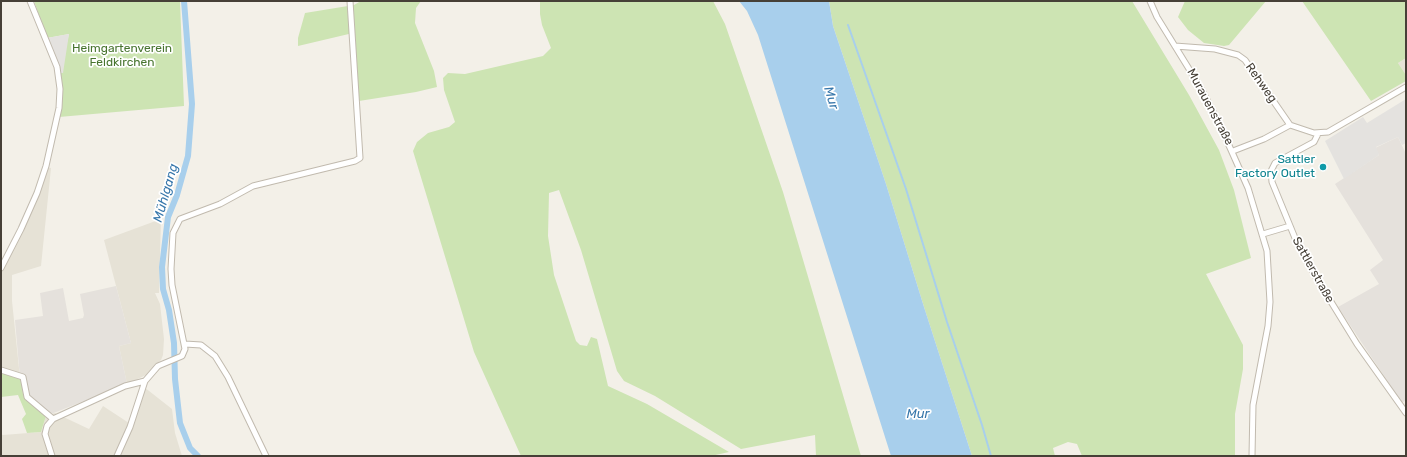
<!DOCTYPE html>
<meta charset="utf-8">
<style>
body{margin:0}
#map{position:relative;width:1407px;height:457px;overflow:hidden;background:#f3f0e8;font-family:Rubik,sans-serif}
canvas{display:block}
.frame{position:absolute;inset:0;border:2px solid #464037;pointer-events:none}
</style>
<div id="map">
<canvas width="1407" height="457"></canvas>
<div class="frame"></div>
</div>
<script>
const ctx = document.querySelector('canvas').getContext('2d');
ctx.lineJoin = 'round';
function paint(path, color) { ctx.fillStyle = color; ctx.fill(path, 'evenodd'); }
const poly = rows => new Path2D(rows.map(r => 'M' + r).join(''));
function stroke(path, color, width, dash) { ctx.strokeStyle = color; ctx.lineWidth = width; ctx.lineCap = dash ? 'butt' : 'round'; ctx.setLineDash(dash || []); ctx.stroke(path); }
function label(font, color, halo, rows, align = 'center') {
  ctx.font = font + ' Rubik,sans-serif'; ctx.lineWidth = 3.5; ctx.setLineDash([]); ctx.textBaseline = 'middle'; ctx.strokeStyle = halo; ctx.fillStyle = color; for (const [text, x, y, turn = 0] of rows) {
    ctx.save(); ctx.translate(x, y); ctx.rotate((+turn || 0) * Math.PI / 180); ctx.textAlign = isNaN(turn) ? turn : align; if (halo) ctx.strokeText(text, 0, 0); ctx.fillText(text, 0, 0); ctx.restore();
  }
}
const residential = poly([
 [1406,58,1406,75,1398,63],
 [47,167,51,168,41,266,12,275,12,301,20,378,1,373,1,270],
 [161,219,159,293,155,293,160,304,164,339,163,355,161,360,146,375,127,384,119,346,131,343,104,240],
 [144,387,172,409,175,433,182,456,1,456,1,434,3,435,41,432,46,416,55,413,89,429,103,406,132,425]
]);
const industrial = poly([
 [1398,137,1406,154,1406,400,1402,403,1338,307,1379,284,1370,270,1383,260,1335,184,1379,155,1375,148],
 [116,286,131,343,119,346,127,384,46,416,26,399,23,394,22,380,20,378,15,320,43,316,40,293,63,288,69,321,83,318,84,315,80,294]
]);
const green = poly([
 [34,1,180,1,184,106,59,117,60,73,69,34,47,38],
 [361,1,421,1,416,8,415,23,434,71,437,87,416,92,359,101,353,33,298,46,298,38,305,13,354,5],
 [540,1,713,1,725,24,783,192,861,456,816,456,815,435,741,449,655,396,624,381,617,371,581,250,559,190,549,193,548,236,554,275,576,341,580,345,587,346,591,337,597,339,608,386,647,404,729,452,711,456,521,456,474,352,413,151,417,142,428,133,449,127,455,122,444,90,443,78,448,73,465,74,543,56,551,48,542,25,540,14],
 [829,1,1132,1,1189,95,1219,150,1234,190,1251,258,1206,274,1243,345,1243,369,1235,414,1235,456,1082,456,1077,444,1068,442,1053,448,1055,456,972,456,924,307,886,184,833,26],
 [1185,1,1266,1,1229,45,1224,46,1204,43,1188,30,1178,17],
 [1302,1,1406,1,1406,58,1398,63,1406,75,1406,81,1371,101],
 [1,373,20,378,22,380,23,394,26,399,46,416,41,432,27,433,22,419,26,414,18,395,1,397]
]);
const parking = poly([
 [69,34,63,73,59,73,47,38],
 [1406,99,1406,143,1402,145,1398,137,1376,147,1379,155,1344,179,1325,141,1363,117,1367,123]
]);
const water = poly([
 [739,1,829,1,833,26,886,184,924,307,972,456,891,456,758,35,747,11]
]);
const stream = poly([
 [848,25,906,189,947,322,982,425,991,456]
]);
const canal = poly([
 [184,1,192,104,188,156,177,195,168,217,162,267,163,289,169,310,174,343,175,379,180,423,190,448,198,456]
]);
const street = poly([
 [1150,1,1157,17,1202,90,1219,123,1248,188,1267,251,1270,302,1268,326,1253,405,1252,456],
 [1175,46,1215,49,1238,55,1245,60,1290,125,1314,133,1328,132,1406,87],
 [1318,134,1314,142,1275,163,1271,171,1272,182,1295,238,1317,279,1357,344,1406,413],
 [1233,151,1264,139,1290,125],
 [1263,234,1290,226],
 [1,268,21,229,37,193,46,166,59,108,60,89,57,67,30,1],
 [185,344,201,345,215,356,228,377,266,456],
 [1,370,23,377,27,397,53,419],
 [52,456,45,434,47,426,53,419,125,386,145,381],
 [117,456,130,427,145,381,158,366,182,356,185,349,172,285,171,269,173,233,180,219,220,204,253,186,355,161,360,158,350,1]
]);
const markers = [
 [1323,167,4,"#0f9aa8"]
];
const parkNames = [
 ["Heimgartenverein",122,49],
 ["Feldkirchen",122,63]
];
const streetNames = [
 ["Rehweg",1261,83,55],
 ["Murauenstraße",1210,107,62],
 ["Sattlerstraße",1313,270,61]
];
const cultureNames = [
 ["Sattler",1315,160],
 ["Factory Outlet",1315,174]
];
const waterNames = [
 ["Mur",831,98,73],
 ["Mühlgang",166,193,-74],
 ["Mur",918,414]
];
paint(residential, '#e6e2d6');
paint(industrial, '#e5e1dc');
paint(green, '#cde4b3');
paint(parking, '#e4e2df');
paint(water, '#a8cfec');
stroke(stream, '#a8cfec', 2);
stroke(canal, '#a8cfec', 6);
stroke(street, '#c1baae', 7);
stroke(street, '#fff', 5);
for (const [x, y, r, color] of markers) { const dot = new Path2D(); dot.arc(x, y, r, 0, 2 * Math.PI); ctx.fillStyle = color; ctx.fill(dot); stroke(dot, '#fff', 1.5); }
label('12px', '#47742e', '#fff', parkNames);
label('12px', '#464037', '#fff', streetNames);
label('12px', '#0d838f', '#fff', cultureNames, 'right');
label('italic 13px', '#3777ab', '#fff', waterNames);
</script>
